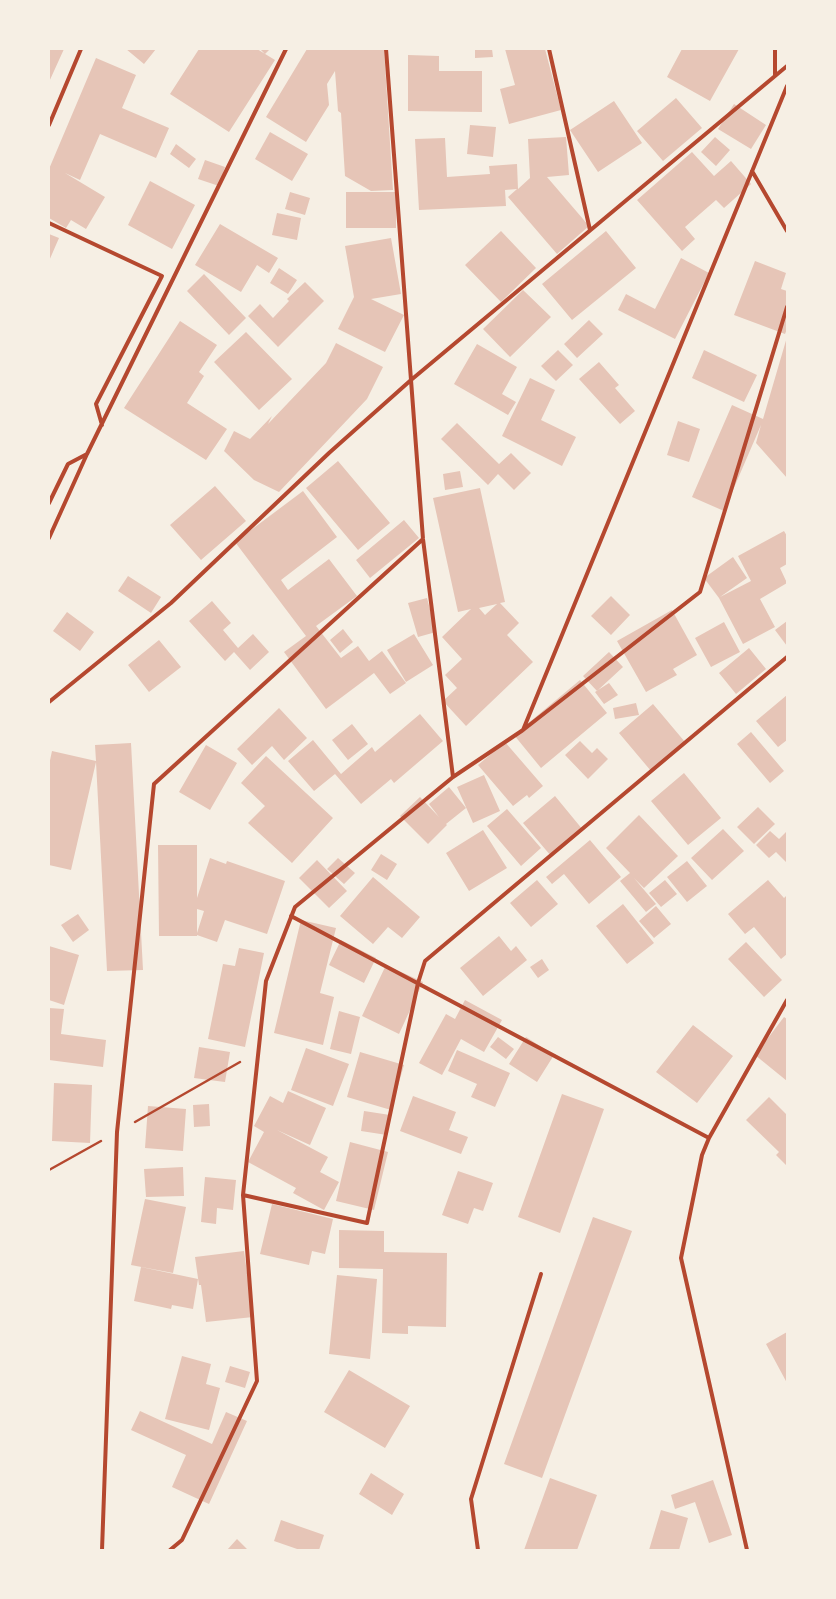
<!DOCTYPE html>
<style>
body{margin:0}
#map{position:relative;width:836px;height:1599px;overflow:hidden;background:#f6efe4;font-family:Jost,sans-serif}
canvas{display:block}
.frame{position:absolute;inset:0;border:50px solid #f6efe4;pointer-events:none}
</style>
<div id="map">
<canvas width="836" height="1599"></canvas>
<div class="frame"></div>
</div>
<script>
const ctx = document.querySelector('canvas').getContext('2d');
ctx.lineJoin = 'round';
function paint(path, color) { ctx.fillStyle = color; ctx.fill(path, 'evenodd'); }
const poly = rows => new Path2D(rows.map(r => 'M' + r).join(''));
function stroke(path, color, width, dash) { ctx.strokeStyle = color; ctx.lineWidth = width; ctx.lineCap = dash ? 'butt' : 'round'; ctx.setLineDash(dash || []); ctx.stroke(path); }
const building = poly([
 [49,49,64,49,49,82],
 [126,49,156,49,144,64],
 [199,49,257,49,275,60,229,132,170,94],
 [260,49,270,49,265,54],
 [307,49,384,49,393,190,371,191,345,176,341,113,338,111,335,71,327,84,329,105,306,142,266,117],
 [475,49,492,49,493,57,475,58],
 [505,49,545,49,561,110,509,124,500,89,515,85],
 [682,49,739,49,710,101,667,77],
 [408,55,439,56,439,71,482,71,482,112,408,111],
 [96,58,136,75,122,108,169,128,156,158,100,134,80,180,65,173,105,197,86,229,71,220,66,228,49,218,49,169],
 [676,98,702,128,663,161,637,131],
 [614,101,642,143,598,172,570,130],
 [734,104,766,125,751,149,718,129],
 [470,125,496,127,493,157,467,154],
 [270,132,308,154,292,181,255,159],
 [566,137,569,175,547,177,589,226,557,254,508,197,517,189,505,190,506,206,419,210,415,139,445,138,447,177,490,174,489,166,517,164,518,189,530,178,528,139],
 [715,137,730,150,716,166,701,152],
 [176,144,196,159,189,168,170,154],
 [692,152,714,176,731,161,751,184,724,208,716,200,685,227,695,239,682,251,637,200],
 [205,160,225,167,219,186,198,179],
 [150,181,195,205,172,249,128,225],
 [290,192,310,198,305,215,285,209],
 [346,192,396,192,396,228,346,228],
 [277,213,301,218,297,240,272,235],
 [220,224,278,258,269,273,257,265,241,292,195,265],
 [501,231,536,268,501,302,465,265],
 [606,231,636,268,572,320,542,284],
 [49,234,59,238,49,261],
 [391,238,401,294,371,299,404,315,385,352,338,329,354,297,345,246],
 [681,258,709,273,675,339,618,310,626,294,655,309],
 [755,261,786,273,781,289,787,291,787,329,785,334,734,315],
 [279,268,297,280,288,294,270,283],
 [204,274,246,318,229,335,187,291],
 [305,282,324,301,278,347,248,316,260,304,273,318,289,301,287,299],
 [523,290,551,317,510,357,483,329],
 [589,320,603,334,577,358,564,344],
 [180,321,217,345,199,372,204,376,187,403,227,429,206,460,124,408],
 [246,332,292,379,259,410,214,362],
 [787,337,787,478,756,443,761,425,724,511,692,497,732,405,763,419],
 [336,343,383,367,367,399,279,492,254,480,224,451,234,431,250,439,272,416,268,424,326,363],
 [477,344,517,367,502,394,516,402,508,415,454,384],
 [558,350,573,365,556,381,541,366],
 [704,350,757,375,744,402,692,378],
 [599,362,619,385,615,388,635,411,620,424,579,379],
 [530,378,555,390,541,420,576,437,562,466,502,436],
 [678,421,700,429,689,462,667,455],
 [457,423,499,464,511,453,531,473,514,490,498,474,488,485,441,439],
 [338,461,390,523,358,550,306,488],
 [460,471,463,487,445,490,443,474],
 [215,486,246,521,201,560,170,525],
 [480,488,505,602,500,603,519,623,507,635,533,662,466,726,443,701,457,688,445,675,462,659,442,637,471,609,458,612,433,498],
 [497,604,485,615,479,608],
 [303,491,337,537,281,580,288,590,329,559,357,596,316,626,341,658,358,646,369,661,382,651,406,683,390,694,374,673,326,709,284,652,306,636,235,542],
 [404,520,419,538,370,578,356,560],
 [784,531,787,536,787,564,780,568,787,583,760,599,775,627,743,644,719,598,704,578,733,557,747,578,720,597,751,581,738,556],
 [128,576,161,597,151,613,118,591],
 [611,596,630,615,611,635,591,616],
 [427,598,436,632,418,637,408,603],
 [212,601,231,623,223,630,238,648,253,634,269,652,250,670,234,652,225,661,189,621],
 [672,610,697,655,673,669,677,675,646,692,617,641],
 [67,612,94,632,80,651,53,631],
 [787,621,787,646,775,630],
 [724,622,740,652,711,667,695,638],
 [343,629,353,642,340,653,330,640],
 [414,634,433,665,406,682,387,650],
 [159,640,181,667,149,692,128,665],
 [749,648,766,669,736,694,719,673],
 [609,652,623,667,597,691,583,676],
 [580,680,607,713,541,768,514,735],
 [609,683,618,695,604,704,595,692],
 [787,695,787,740,778,747,756,721],
 [636,703,639,715,615,719,613,708],
 [653,704,685,742,651,771,619,733],
 [279,708,307,738,284,760,272,746,252,765,237,749],
 [420,714,443,741,394,783,391,779,361,804,335,774,314,791,288,761,313,740,341,774,372,747,375,752],
 [352,724,368,744,348,760,332,740],
 [751,732,784,771,770,783,737,744],
 [580,741,592,753,597,748,608,759,588,779,565,755],
 [505,742,543,786,529,798,527,795,513,806,478,765],
 [131,743,143,970,107,971,96,762,71,870,49,865,49,765,52,751,96,761,95,745],
 [206,745,237,763,210,810,179,792],
 [266,756,333,818,292,863,248,823,265,806,241,783],
 [684,773,721,818,688,845,651,801],
 [484,775,500,811,473,823,457,787],
 [449,787,466,808,446,824,447,825,428,844,400,816,420,797,439,817,429,804],
 [555,796,583,830,551,856,523,823],
 [758,807,775,824,754,844,737,827],
 [507,809,541,848,521,866,487,826],
 [639,815,678,856,644,888,634,878,656,904,646,912,620,881,630,873,606,848],
 [723,829,744,851,712,880,691,858],
 [483,830,507,868,469,891,446,853],
 [770,831,779,839,786,832,787,833,787,863,776,852,769,858,756,845],
 [590,840,621,877,589,904,564,874,552,884,546,877],
 [158,845,197,845,197,898,210,858,226,864,227,861,285,881,267,934,225,920,217,942,197,935,197,936,159,936],
 [197,909,204,911,197,933],
 [381,854,397,864,387,880,371,870],
 [338,858,355,873,344,884,327,869],
 [317,860,347,891,329,908,299,878],
 [687,861,707,886,687,902,667,877],
 [373,877,420,917,402,938,388,927,373,944,340,916],
 [537,880,558,904,531,927,510,903],
 [665,880,677,894,661,907,649,893],
 [768,880,784,898,787,895,787,954,781,959,754,927,745,934,728,914],
 [623,904,654,943,627,964,596,926],
 [656,906,671,924,654,938,639,921],
 [78,914,89,930,73,942,61,925],
 [301,920,336,928,320,993,334,997,323,1045,274,1033],
 [499,936,511,951,516,946,527,960,483,996,460,968],
 [341,940,376,958,364,983,329,965],
 [746,942,782,980,764,997,728,959],
 [49,946,79,955,64,1005,49,1000],
 [239,948,264,953,245,1047,208,1039,223,964,235,966],
 [542,959,549,970,538,978,530,967],
 [386,965,423,982,399,1034,362,1016],
 [465,1000,502,1020,484,1052,461,1039,442,1075,419,1063,446,1014,455,1019],
 [49,1008,64,1009,61,1034,106,1040,103,1067,49,1060],
 [339,1011,360,1017,351,1054,330,1049],
 [784,1017,787,1019,787,1081,755,1055],
 [693,1025,733,1056,697,1103,656,1072],
 [498,1037,514,1049,506,1059,490,1047],
 [526,1037,554,1055,537,1082,509,1064],
 [199,1047,230,1052,225,1082,194,1078],
 [306,1048,349,1064,333,1106,291,1090],
 [457,1050,510,1073,495,1107,471,1097,477,1084,448,1071],
 [360,1052,404,1065,391,1110,347,1097],
 [54,1083,92,1085,90,1143,52,1141],
 [288,1091,326,1108,310,1145,277,1130,328,1157,320,1172,339,1182,324,1210,293,1193,296,1188,248,1162,264,1132,254,1126,270,1096,283,1103],
 [562,1094,604,1109,560,1233,518,1217],
 [413,1096,456,1112,449,1130,468,1137,461,1154,400,1131],
 [769,1097,787,1115,787,1166,776,1155,779,1152,746,1120],
 [209,1104,210,1126,194,1127,193,1105],
 [148,1106,186,1109,183,1151,145,1148],
 [364,1111,390,1115,387,1135,361,1131],
 [350,1142,388,1152,374,1210,336,1201],
 [183,1167,184,1196,146,1197,144,1169],
 [458,1171,493,1183,483,1211,474,1208,468,1224,442,1215],
 [205,1177,236,1180,233,1210,217,1208,216,1224,201,1222],
 [145,1199,186,1207,173,1273,131,1265],
 [272,1204,333,1219,325,1254,312,1251,309,1265,260,1254],
 [593,1217,632,1231,542,1478,504,1464],
 [339,1230,384,1231,384,1252,447,1253,446,1327,408,1326,408,1334,382,1333,383,1269,339,1268],
 [244,1251,253,1317,206,1322,201,1285,199,1285,195,1257],
 [141,1267,198,1279,193,1309,172,1305,171,1309,134,1301],
 [337,1275,377,1279,370,1359,329,1354],
 [787,1332,787,1383,766,1344],
 [182,1356,211,1364,206,1384,220,1388,209,1430,165,1419],
 [230,1366,250,1372,245,1388,225,1382],
 [349,1370,410,1406,385,1448,324,1412],
 [140,1411,212,1444,226,1412,247,1421,209,1504,172,1487,186,1455,131,1430],
 [371,1473,404,1494,392,1515,359,1494],
 [550,1478,597,1495,577,1550,524,1550],
 [713,1480,732,1535,709,1543,695,1502,675,1509,671,1495],
 [661,1510,688,1518,679,1550,649,1550],
 [281,1520,324,1535,319,1550,300,1550,274,1541],
 [237,1539,248,1550,227,1550]
]);
const path = poly([
 [135,1122,240,1062],
 [49,1170,101,1141]
]);
const minor = poly([
 [549,49,590,230],
 [775,49,775,76],
 [49,125,81,49],
 [752,171,787,231],
 [49,223,162,276,96,404,102,425],
 [49,503,68,464,87,454],
 [49,538,87,454,286,49],
 [49,702,171,603,329,453,411,380,386,49],
 [523,730,787,86],
 [453,777,423,539,411,380,787,66],
 [291,916,709,1138],
 [243,1195,367,1223,418,983,425,961,787,657],
 [102,1550,117,1132,154,784,423,539],
 [170,1550,182,1540,257,1381,243,1195,266,981,295,907,453,777,523,730,700,592,787,307],
 [478,1550,471,1499,541,1274],
 [747,1550,681,1258,702,1155,709,1138,787,1000]
]);
paint(building, '#e6c5b7');
stroke(path, '#b5482f', 2.5);
stroke(minor, '#b5482f', 4);
</script>
